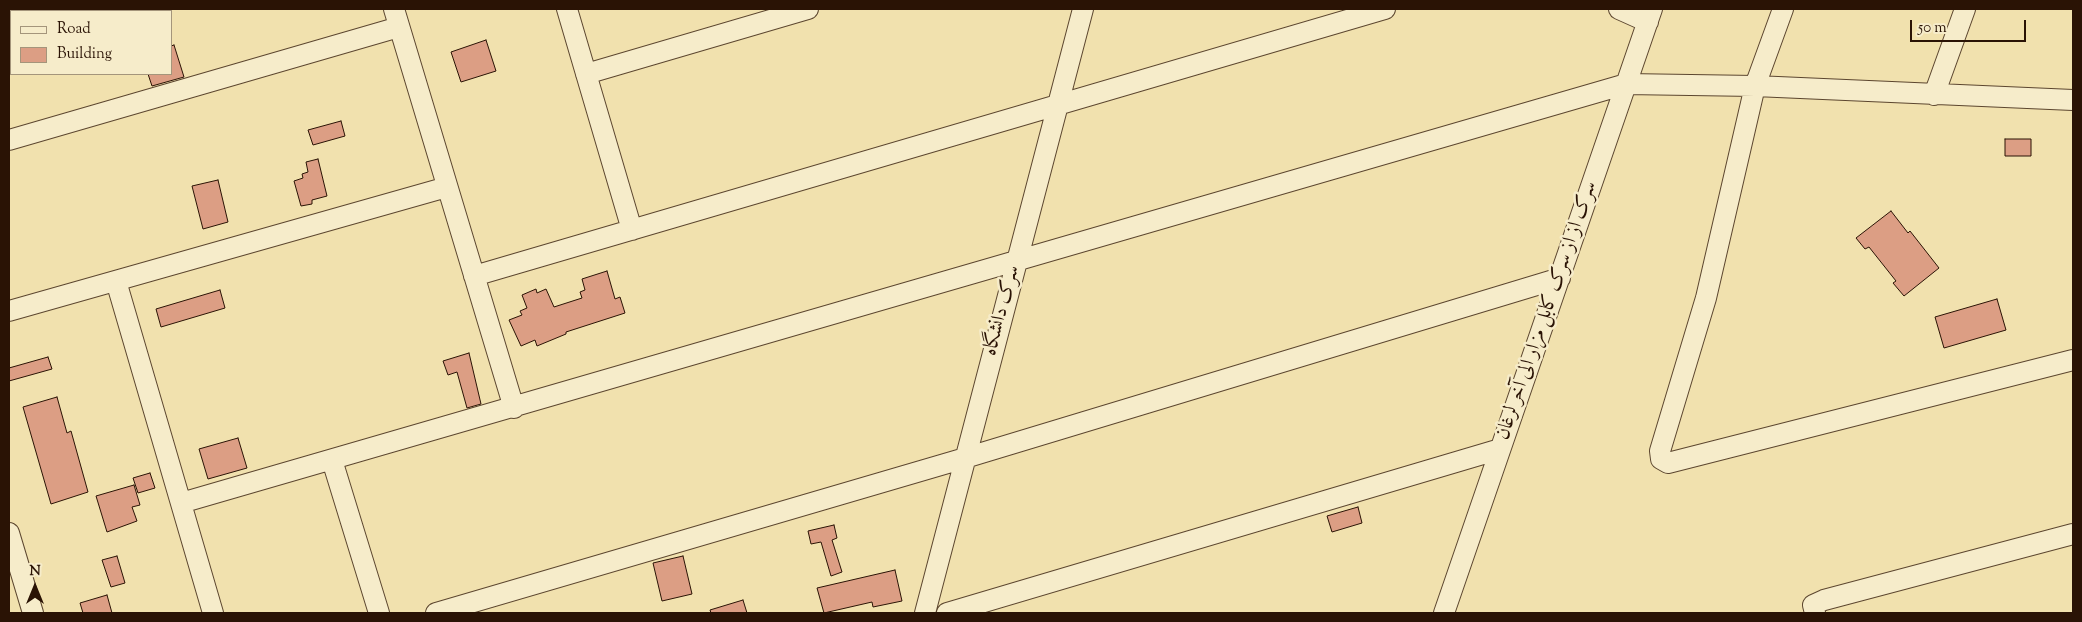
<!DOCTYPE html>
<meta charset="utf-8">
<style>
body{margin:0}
#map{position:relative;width:2082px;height:622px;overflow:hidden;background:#f1e1ae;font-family:"Sorts Mill Goudy",serif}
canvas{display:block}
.frame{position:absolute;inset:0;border:10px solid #2a1305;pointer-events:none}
.legend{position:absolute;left:10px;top:10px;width:162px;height:65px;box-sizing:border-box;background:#f6ecca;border:1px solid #a4957b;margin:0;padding:6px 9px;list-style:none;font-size:15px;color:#2a1305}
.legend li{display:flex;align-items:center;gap:10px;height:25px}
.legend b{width:25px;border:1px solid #a4957b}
.north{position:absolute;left:10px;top:562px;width:50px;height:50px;-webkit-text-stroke:4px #f6ecca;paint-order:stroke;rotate:0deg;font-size:14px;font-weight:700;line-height:20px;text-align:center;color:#2a1305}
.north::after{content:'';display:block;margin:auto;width:18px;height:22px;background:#2a1305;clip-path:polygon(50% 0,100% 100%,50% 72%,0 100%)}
.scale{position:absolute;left:1910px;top:20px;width:116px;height:22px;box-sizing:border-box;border:2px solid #2a1305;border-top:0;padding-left:6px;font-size:15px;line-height:18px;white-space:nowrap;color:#2a1305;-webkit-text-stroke:4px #f6ecca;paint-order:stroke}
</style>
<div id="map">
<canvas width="2082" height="622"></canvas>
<div class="frame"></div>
<ul class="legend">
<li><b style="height:6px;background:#f6ecca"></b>Road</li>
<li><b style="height:14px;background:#dc9e84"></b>Building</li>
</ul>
<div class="north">N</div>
<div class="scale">50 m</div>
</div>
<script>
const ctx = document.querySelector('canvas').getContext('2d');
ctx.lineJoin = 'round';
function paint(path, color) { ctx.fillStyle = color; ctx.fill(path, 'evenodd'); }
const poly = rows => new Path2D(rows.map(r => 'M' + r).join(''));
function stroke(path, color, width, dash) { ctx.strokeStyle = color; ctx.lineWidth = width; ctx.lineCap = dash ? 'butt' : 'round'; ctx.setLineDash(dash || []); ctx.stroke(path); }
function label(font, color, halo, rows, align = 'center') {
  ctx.font = font + ' "Sorts Mill Goudy",Amiri,serif'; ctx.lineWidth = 5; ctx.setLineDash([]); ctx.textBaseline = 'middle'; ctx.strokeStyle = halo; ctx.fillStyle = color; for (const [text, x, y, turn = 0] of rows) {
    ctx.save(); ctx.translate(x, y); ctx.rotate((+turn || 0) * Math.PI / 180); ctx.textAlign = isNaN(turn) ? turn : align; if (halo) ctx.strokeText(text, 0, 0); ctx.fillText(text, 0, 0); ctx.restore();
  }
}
const building = poly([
 [486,40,496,71,461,82,451,52,486,40],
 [174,45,184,77,152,86,148,74,171,74,171,46,174,45],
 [341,121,345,136,313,145,308,130,341,121],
 [2005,139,2031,139,2031,156,2005,156,2005,139],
 [318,159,327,196,312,200,312,204,301,206,294,181,303,178,302,174,308,172,306,162,318,159],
 [218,180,228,222,203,229,192,186,218,180],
 [1891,211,1908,233,1910,231,1939,268,1904,296,1893,283,1896,281,1869,247,1865,249,1856,238,1891,211],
 [607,271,615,299,620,297,625,313,566,332,566,334,537,346,535,340,521,346,509,320,522,315,520,311,527,308,522,295,536,289,537,293,546,289,554,307,582,298,580,292,585,290,582,279,607,271],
 [220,290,225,308,161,327,156,309,220,290],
 [1997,299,2006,330,1944,348,1935,317,1997,299],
 [469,353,481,404,467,408,457,372,448,375,443,361,469,353],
 [48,357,52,369,9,381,9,368,48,357],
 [57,397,67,433,71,431,88,492,51,504,23,407,57,397],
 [238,438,247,468,208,479,199,449,238,438],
 [150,473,155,488,138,493,133,478,150,473],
 [134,485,140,505,132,507,137,521,107,532,96,496,134,485],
 [1358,507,1362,523,1332,532,1327,516,1358,507],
 [834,525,837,538,832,540,842,572,831,576,821,542,811,544,808,531,834,525],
 [117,556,125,583,111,587,102,560,117,556],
 [683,556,692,594,662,601,653,563,683,556],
 [895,570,902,601,873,607,872,602,824,613,817,588,895,570],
 [107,595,112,613,83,613,80,603,107,595],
 [743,600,747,613,711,613,710,610,743,600]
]);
const minor = poly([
 [394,9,514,408],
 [567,9,632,230],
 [1619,9,1648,22],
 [1783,9,1755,86,1706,298,1660,451,1661,459,1668,463,2073,360],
 [586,74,808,9],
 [1934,95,1965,9],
 [9,140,399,27],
 [474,276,1385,9],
 [116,281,213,613],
 [9,311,447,187],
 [332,460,379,613],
 [181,503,1626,84,1755,86,2073,100],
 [9,533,33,613],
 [436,613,965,458,1560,278],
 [925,613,1083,9],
 [947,613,1500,449],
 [1444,613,1652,9],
 [1815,613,1813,605,1824,600,2073,534]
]);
const streetNames = [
 ["سرک دانشگاه",1003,311,-75],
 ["سرک از از سرک کابل مزار الی آخر لرغان",1548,311,-71]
];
paint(building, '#dc9e84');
stroke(building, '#2a1305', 1);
stroke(minor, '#5c462f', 22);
stroke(minor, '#f6ecca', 20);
label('20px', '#2a1305', '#f6ecca', streetNames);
</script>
